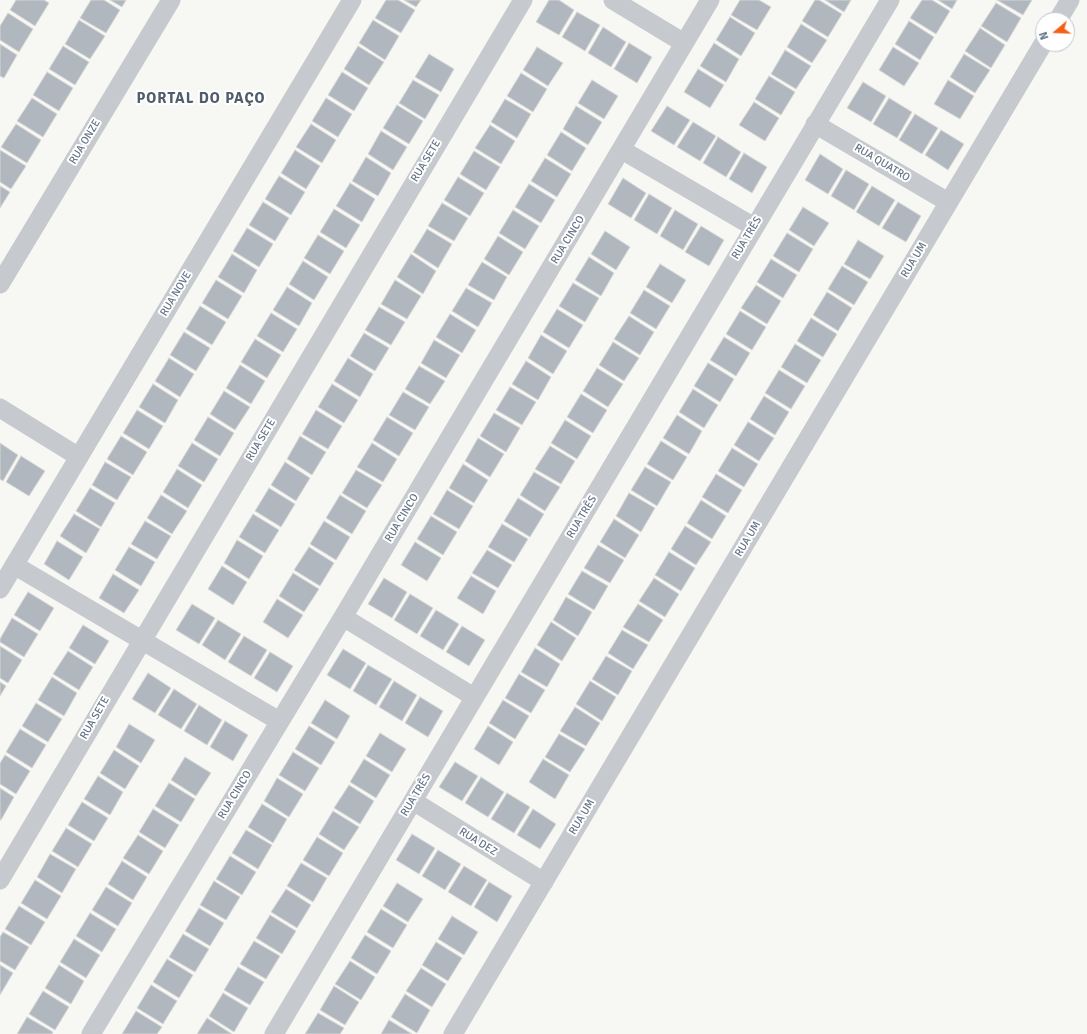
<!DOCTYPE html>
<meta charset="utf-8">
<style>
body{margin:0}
#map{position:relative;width:1087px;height:1034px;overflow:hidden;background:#f7f7f3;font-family:Signika,sans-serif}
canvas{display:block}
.north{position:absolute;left:1035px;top:12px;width:40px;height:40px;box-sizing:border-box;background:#fff;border:1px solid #c1c7cf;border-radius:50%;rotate:251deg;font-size:11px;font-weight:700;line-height:16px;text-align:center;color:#637387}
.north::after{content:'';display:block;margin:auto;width:14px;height:18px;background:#f56015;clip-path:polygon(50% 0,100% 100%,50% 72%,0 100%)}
</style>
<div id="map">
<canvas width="1087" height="1034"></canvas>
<div class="north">N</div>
</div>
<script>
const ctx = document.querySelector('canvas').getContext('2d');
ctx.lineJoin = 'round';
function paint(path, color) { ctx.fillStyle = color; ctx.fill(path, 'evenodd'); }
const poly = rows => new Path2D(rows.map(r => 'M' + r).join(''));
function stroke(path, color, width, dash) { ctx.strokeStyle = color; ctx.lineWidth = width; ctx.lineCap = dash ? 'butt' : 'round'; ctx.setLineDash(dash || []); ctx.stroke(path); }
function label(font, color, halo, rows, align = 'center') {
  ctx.font = font + ' Signika,sans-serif'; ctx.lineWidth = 4; ctx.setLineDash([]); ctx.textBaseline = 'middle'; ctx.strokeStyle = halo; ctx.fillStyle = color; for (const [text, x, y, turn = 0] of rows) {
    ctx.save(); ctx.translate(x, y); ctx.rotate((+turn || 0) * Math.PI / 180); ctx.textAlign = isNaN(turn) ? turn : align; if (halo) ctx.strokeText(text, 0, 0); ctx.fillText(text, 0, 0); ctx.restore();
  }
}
const building = poly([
 [16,0,44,0,49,3,35,26,10,10,16,0],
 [91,0,104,0,120,10,106,33,80,18,91,0],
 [110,0,126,0,122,7,110,0],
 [386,0,398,0,415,10,401,33,375,18,386,0],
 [404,0,421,0,416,7,404,0],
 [549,0,559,0,574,10,559,35,536,22,549,0],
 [740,0,759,0,771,7,757,30,731,15,740,0],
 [815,0,819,0,842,14,828,37,802,21,815,0],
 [825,0,851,0,844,12,825,0],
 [922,0,932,0,950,11,936,34,910,18,922,0],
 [938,0,957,0,952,9,938,0],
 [997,0,1032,0,1023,15,997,0],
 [996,3,1021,18,1007,42,981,26,996,3],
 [577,12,600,25,585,51,562,37,577,12],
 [8,13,33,29,19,52,0,40,0,26,8,13],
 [730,17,755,33,741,56,716,40,730,17],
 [79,20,105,36,90,59,65,44,79,20],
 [373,20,399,36,385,60,359,43,373,20],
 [909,21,934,37,920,60,895,44,909,21],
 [801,24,827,40,812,63,787,47,801,24],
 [603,27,626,42,611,67,588,53,603,27],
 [980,28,1005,45,991,68,965,51,980,28],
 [629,43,652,57,637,83,614,69,629,43],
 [714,43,739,59,726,82,700,66,714,43],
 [0,44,17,55,4,78,0,76,0,44],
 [63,46,89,62,75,85,49,69,63,46],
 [358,46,384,62,369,85,344,69,358,46],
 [537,47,563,63,548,86,523,70,537,47],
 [893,47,919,63,904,86,879,70,893,47],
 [785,50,811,66,796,89,771,74,785,50],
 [429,54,454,69,441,92,415,77,429,54],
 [964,54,990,70,975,93,950,77,964,54],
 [698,69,724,85,710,108,684,92,698,69],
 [47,72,73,88,59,111,33,95,47,72],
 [342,72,368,88,354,111,328,95,342,72],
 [521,73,547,89,533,112,507,96,521,73],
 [769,76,795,92,781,115,755,99,769,76],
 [413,80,439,95,425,119,399,103,413,80],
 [592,80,618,96,604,119,578,103,592,80],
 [948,80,974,96,960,119,934,104,948,80],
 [863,82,886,96,871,122,847,108,863,82],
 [32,98,57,114,43,137,17,121,32,98],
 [326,98,352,114,338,137,312,121,326,98],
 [889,98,912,112,897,138,873,124,889,98],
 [505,99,531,114,517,138,491,122,505,99],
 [754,102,779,118,765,141,739,125,754,102],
 [397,105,423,121,409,144,383,128,397,105],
 [576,106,602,122,588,145,563,129,576,106],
 [667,106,690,120,674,145,651,131,667,106],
 [915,114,938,128,922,154,899,140,915,114],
 [693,122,716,136,700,161,677,147,693,122],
 [16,124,41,140,27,163,1,147,16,124],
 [311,124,336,140,322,163,296,147,311,124],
 [490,125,515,141,501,164,475,148,490,125],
 [941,130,964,144,948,170,925,155,941,130],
 [381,131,407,147,393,170,368,154,381,131],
 [561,132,586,148,572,171,547,155,561,132],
 [718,137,741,152,726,177,703,163,718,137],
 [0,150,26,166,11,189,0,182,0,150],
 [295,150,320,166,306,189,281,173,295,150],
 [474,151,500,167,486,190,460,174,474,151],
 [744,153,767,167,752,193,729,179,744,153],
 [820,154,843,169,828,194,805,180,820,154],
 [366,157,391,173,378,196,352,181,366,157],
 [545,158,571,174,557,197,531,181,545,158],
 [846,170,869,184,854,210,831,196,846,170],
 [279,176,305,192,291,215,265,199,279,176],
 [458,177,484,193,470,216,444,200,458,177],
 [623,178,646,193,631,218,608,204,623,178],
 [350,183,375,199,362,222,336,206,350,183],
 [529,184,555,200,541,223,515,207,529,184],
 [0,186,10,192,0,208,0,186],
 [872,186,895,200,879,226,856,212,872,186],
 [649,194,672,208,657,234,634,220,649,194],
 [263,202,289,218,275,241,249,225,263,202],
 [898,202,921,216,906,242,882,228,898,202],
 [442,203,468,218,454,241,428,226,442,203],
 [803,207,829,223,814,246,789,230,803,207],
 [334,209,360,225,346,248,320,232,334,209],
 [513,210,539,226,525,249,499,233,513,210],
 [675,210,698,224,683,250,660,236,675,210],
 [701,226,724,240,709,266,685,252,701,226],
 [247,228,273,244,259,267,233,251,247,228],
 [427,229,452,244,438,268,413,252,427,229],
 [605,231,630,247,616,270,591,254,605,231],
 [787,233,813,249,799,272,773,256,787,233],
 [318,235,344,251,330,274,304,258,318,235],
 [498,236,523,252,509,275,484,259,498,236],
 [858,240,884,256,870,279,844,264,858,240],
 [232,254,257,270,244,293,218,277,232,254],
 [411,254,436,271,423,294,397,277,411,254],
 [589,257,614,273,601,296,575,280,589,257],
 [771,259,797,275,783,298,757,282,771,259],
 [303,261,328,277,314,300,289,284,303,261],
 [482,262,507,277,494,300,468,285,482,262],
 [660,264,686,280,672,303,646,287,660,264],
 [842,266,868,282,854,305,828,289,842,266],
 [216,280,242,296,228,319,202,303,216,280],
 [395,280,421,296,407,319,381,304,395,280],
 [573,283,599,298,585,322,559,306,573,283],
 [756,285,781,301,767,324,741,308,756,285],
 [287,287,312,303,299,326,273,310,287,287],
 [466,288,492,303,478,327,452,311,466,288],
 [644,290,670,306,656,329,630,313,644,290],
 [827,292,852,308,838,331,813,315,827,292],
 [200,306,226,322,212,345,186,329,200,306],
 [379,307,405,322,391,345,365,330,379,307],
 [557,309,583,325,569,348,543,332,557,309],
 [740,311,766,327,752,350,726,334,740,311],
 [271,313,297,329,283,352,257,336,271,313],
 [450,314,476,330,462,353,436,337,450,314],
 [629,316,654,332,640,355,614,339,629,316],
 [811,318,837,334,823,357,797,341,811,318],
 [184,332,210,348,196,371,170,355,184,332],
 [364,333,389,348,375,371,350,356,364,333],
 [541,335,567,351,553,374,528,358,541,335],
 [724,337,750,353,736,376,710,360,724,337],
 [255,339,281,355,267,378,241,362,255,339],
 [434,340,460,355,446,378,421,363,434,340],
 [613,342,639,358,624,381,599,365,613,342],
 [795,344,821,360,807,383,781,367,795,344],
 [169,358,194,374,180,397,155,381,169,358],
 [348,358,373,374,360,397,334,381,348,358],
 [526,361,551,377,538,400,512,384,526,361],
 [708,363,734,379,720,402,694,386,708,363],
 [240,365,265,381,251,404,226,388,240,365],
 [419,366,445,381,430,404,405,389,419,366],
 [597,368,623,384,608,407,583,391,597,368],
 [779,370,805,386,791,409,765,393,779,370],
 [153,384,178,400,165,423,139,407,153,384],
 [332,384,358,400,344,423,318,407,332,384],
 [510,387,536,402,522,425,496,410,510,387],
 [693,389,718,405,704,428,679,412,693,389],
 [224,391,250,407,235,430,210,414,224,391],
 [403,392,429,407,415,430,389,415,403,392],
 [581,394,607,410,593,433,567,417,581,394],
 [764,396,789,412,775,435,750,419,764,396],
 [137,410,163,426,149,449,123,433,137,410],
 [316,410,342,426,328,449,302,434,316,410],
 [494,413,520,428,506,452,480,436,494,413],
 [677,415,702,431,689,454,663,438,677,415],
 [208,417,234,433,220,456,194,440,208,417],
 [387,417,413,433,399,456,373,440,387,417],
 [565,420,591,436,577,459,551,443,565,420],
 [748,422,774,438,759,461,734,445,748,422],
 [121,436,147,452,133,475,107,459,121,436],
 [300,436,326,452,312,475,287,459,300,436],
 [478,438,504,454,490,477,465,461,478,438],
 [661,441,687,457,673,480,647,464,661,441],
 [0,443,18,455,3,481,0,479,0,443],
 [192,443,218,459,204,482,178,466,192,443],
 [372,443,397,459,383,482,357,467,372,443],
 [550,446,575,461,561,484,535,469,550,446],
 [732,448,758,464,744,487,718,471,732,448],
 [21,456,45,471,29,496,6,482,21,456],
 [105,462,131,477,117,500,92,485,105,462],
 [285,462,310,478,296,501,271,485,285,462],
 [463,464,488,480,474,503,449,488,463,464],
 [645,467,671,482,657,506,631,490,645,467],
 [177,469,202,485,188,508,163,492,177,469],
 [356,470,382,485,367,508,342,493,356,470],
 [534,472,560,487,545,511,520,495,534,472],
 [716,474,742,490,728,513,702,497,716,474],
 [90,488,115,503,101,527,76,511,90,488],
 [269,488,295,504,281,527,255,511,269,488],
 [447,490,473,506,459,529,433,514,447,490],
 [629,493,655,508,641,532,616,516,629,493],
 [161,495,187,511,172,534,147,518,161,495],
 [340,495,366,511,352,534,326,518,340,495],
 [518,498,544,514,530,537,504,521,518,498],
 [701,500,726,516,712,539,687,523,701,500],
 [74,514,100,529,86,553,60,536,74,514],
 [253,514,279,530,265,553,239,537,253,514],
 [431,516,457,532,443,555,417,539,431,516],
 [614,519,639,535,625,558,600,542,614,519],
 [145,521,171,536,157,559,131,544,145,521],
 [324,521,350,537,336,560,310,544,324,521],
 [502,524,528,539,514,562,488,547,502,524],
 [685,526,711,542,696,565,671,549,685,526],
 [237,540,263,556,249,579,224,563,237,540],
 [57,541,83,557,69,580,44,564,57,541],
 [415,542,441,558,427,581,401,565,415,542],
 [598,545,624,560,610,583,584,568,598,545],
 [129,547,155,562,141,586,115,570,129,547],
 [309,547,334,563,320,586,294,570,309,547],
 [487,550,512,565,498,588,472,573,487,550],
 [669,552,695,568,681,591,655,575,669,552],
 [222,566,247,582,233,605,208,589,222,566],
 [582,571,608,586,594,610,568,594,582,571],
 [293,573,319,589,304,612,279,596,293,573],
 [113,574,139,590,124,613,99,598,113,574],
 [471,576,496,591,483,614,457,598,471,576],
 [384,578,407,592,392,618,368,604,384,578],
 [654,578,679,594,665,617,639,601,654,578],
 [28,592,54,608,40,631,14,615,28,592],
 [410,594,433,608,417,634,394,620,410,594],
 [566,597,592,612,578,636,553,620,566,597],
 [277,599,303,615,288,638,263,622,277,599],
 [192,604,215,618,199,644,176,630,192,604],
 [638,604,663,620,649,642,623,627,638,604],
 [436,610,459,624,443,650,420,636,436,610],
 [12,618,38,634,24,657,0,642,0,639,12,618],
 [218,620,241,634,225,660,202,645,218,620],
 [551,622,576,638,562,661,537,645,551,622],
 [83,625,109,641,95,664,69,648,83,625],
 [462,626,485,640,469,666,446,652,462,626],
 [622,630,648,645,633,669,608,653,622,630],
 [244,636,267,650,251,676,228,662,244,636],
 [0,646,22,660,8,683,0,678,0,646],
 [535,648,560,664,547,687,521,672,535,648],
 [343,649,366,663,350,689,327,675,343,649],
 [68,651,93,667,79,690,53,674,68,651],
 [270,652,293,666,277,692,254,678,270,652],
 [606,656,632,671,618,695,592,679,606,656],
 [368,665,392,679,376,705,353,691,368,665],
 [148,673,171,688,155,713,132,699,148,673],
 [519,674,545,690,531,713,505,698,519,674],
 [52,677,77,693,64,716,38,700,52,677],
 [394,681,417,695,402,721,379,707,394,681],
 [590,681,616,697,602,721,576,704,590,681],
 [0,682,6,686,0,696,0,682],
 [174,689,197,704,181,729,158,715,174,689],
 [420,697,443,711,428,737,405,723,420,697],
 [325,700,350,716,337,739,311,723,325,700],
 [503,700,529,716,515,739,489,723,503,700],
 [36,703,62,719,48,742,22,726,36,703],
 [199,705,222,720,207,745,184,731,199,705],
 [575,707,600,723,586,746,560,731,575,707],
 [225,721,248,735,233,761,210,747,225,721],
 [129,724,155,740,141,763,116,747,129,724],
 [309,726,335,742,321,765,295,749,309,726],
 [488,726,513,742,499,765,474,749,488,726],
 [20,729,46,745,32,768,6,752,20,729],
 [380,733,406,749,392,772,366,756,380,733],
 [559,734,585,749,570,772,545,757,559,734],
 [114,750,139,766,125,789,100,773,114,750],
 [293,752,319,768,305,791,279,775,293,752],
 [5,755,30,771,16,794,0,784,0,763,5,755],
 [185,757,211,773,196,796,171,780,185,757],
 [364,759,390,775,376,798,350,782,364,759],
 [543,759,569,775,555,799,529,782,543,759],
 [455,762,478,776,462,801,439,787,455,762],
 [98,776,123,792,110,815,84,799,98,776],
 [481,777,504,792,488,817,465,803,481,777],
 [277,778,303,794,289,817,264,801,277,778],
 [169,783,195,799,181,822,155,806,169,783],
 [349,785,374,801,360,824,334,808,349,785],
 [0,788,14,797,1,820,0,820,0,788],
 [507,793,530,807,514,833,491,819,507,793],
 [82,802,108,818,94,841,68,825,82,802],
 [262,804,287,819,273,843,248,827,262,804],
 [153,809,179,825,165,848,139,832,153,809],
 [533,809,556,824,540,849,517,835,533,809],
 [333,811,359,827,344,850,319,834,333,811],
 [66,828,92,844,78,867,52,851,66,828],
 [246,830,272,845,258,869,232,853,246,830],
 [412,834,435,848,419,874,396,860,412,834],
 [138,835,163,851,149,874,123,858,138,835],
 [317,837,343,853,329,876,303,860,317,837],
 [438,850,461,864,445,890,422,876,438,850],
 [50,854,76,869,62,893,37,877,50,854],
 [230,856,256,872,242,895,216,879,230,856],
 [122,861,147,877,133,900,108,884,122,861],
 [301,863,327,878,313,902,287,886,301,863],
 [464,866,487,880,471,906,448,892,464,866],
 [35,880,61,896,47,919,21,903,35,880],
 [214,881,240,897,226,920,200,905,214,881],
 [489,882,512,896,497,922,474,907,489,882],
 [397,883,423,899,408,922,383,906,397,883],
 [106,887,132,903,118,926,92,910,106,887],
 [286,889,311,905,297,928,271,912,286,889],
 [19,906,45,922,31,945,5,929,19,906],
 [199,908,224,923,210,946,185,931,199,908],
 [381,909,407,925,393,948,367,932,381,909],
 [90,913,116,929,102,952,76,936,90,913],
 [270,915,296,931,282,954,256,938,270,915],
 [452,916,478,932,464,955,438,939,452,916],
 [3,932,29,947,15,970,0,961,0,937,3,932],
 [183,934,209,949,195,972,169,957,183,934],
 [365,935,391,951,377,974,351,958,365,935],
 [74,939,100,955,86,978,60,962,74,939],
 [254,941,280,956,266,979,240,964,254,941],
 [436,942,462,958,448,981,422,965,436,942],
 [167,959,193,975,179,998,153,982,167,959],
 [350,961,375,977,361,1000,335,984,350,961],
 [0,965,13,973,0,995,0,965],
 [59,965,84,981,71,1004,45,988,59,965],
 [238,967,264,982,250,1005,224,990,238,967],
 [421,968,446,984,432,1007,406,991,421,968],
 [151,985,177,1001,163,1024,137,1008,151,985],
 [334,986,359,1002,345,1025,320,1010,334,986],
 [43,991,69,1007,55,1030,29,1014,43,991],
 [223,993,248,1008,234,1032,209,1016,223,993],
 [405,994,430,1010,417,1033,391,1017,405,994],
 [136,1011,162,1027,157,1034,122,1034,136,1011],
 [318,1013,344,1028,340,1034,305,1034,318,1013],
 [27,1017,53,1032,52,1034,17,1034,27,1017],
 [207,1018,232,1034,197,1034,207,1018],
 [389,1020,412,1034,381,1034,389,1020]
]);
const minor = poly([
 [613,0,684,43],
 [1058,20,1070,0],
 [815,124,948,202],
 [622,150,754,227],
 [0,284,171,0],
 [0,408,79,457],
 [14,565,279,721],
 [0,589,352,0],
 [343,617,474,697],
 [413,801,544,882],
 [0,880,523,0],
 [91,1034,343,617,710,0],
 [274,1034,890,0],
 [453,1034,1043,44]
]);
const streetNames = [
 ["RUA ONZE",85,142,-59],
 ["RUA SETE",426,161,-59],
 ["RUA QUATRO",882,163,31],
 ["RUA TRÊS",747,238,-59],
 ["RUA CINCO",568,240,-59],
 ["RUA UM",914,260,-59],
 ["RUA NOVE",176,294,-59],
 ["RUA SETE",261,440,-59],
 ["RUA TRÊS",582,517,-59],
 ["RUA CINCO",402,518,-59],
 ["RUA UM",748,539,-59],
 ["RUA SETE",95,718,-60],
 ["RUA CINCO",235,795,-59],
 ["RUA TRÊS",416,795,-59],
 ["RUA UM",582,817,-59],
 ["RUA DEZ",478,842,32]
];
const districtNames = [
 ["PORTAL DO PAÇO",201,99]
];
paint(building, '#b0b7be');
stroke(building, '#d8d8d6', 1);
stroke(minor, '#c6c9cd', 19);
label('11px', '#637387', '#fff', streetNames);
ctx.letterSpacing = '1px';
label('bold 15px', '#515d6c', '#fff', districtNames);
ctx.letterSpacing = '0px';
</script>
